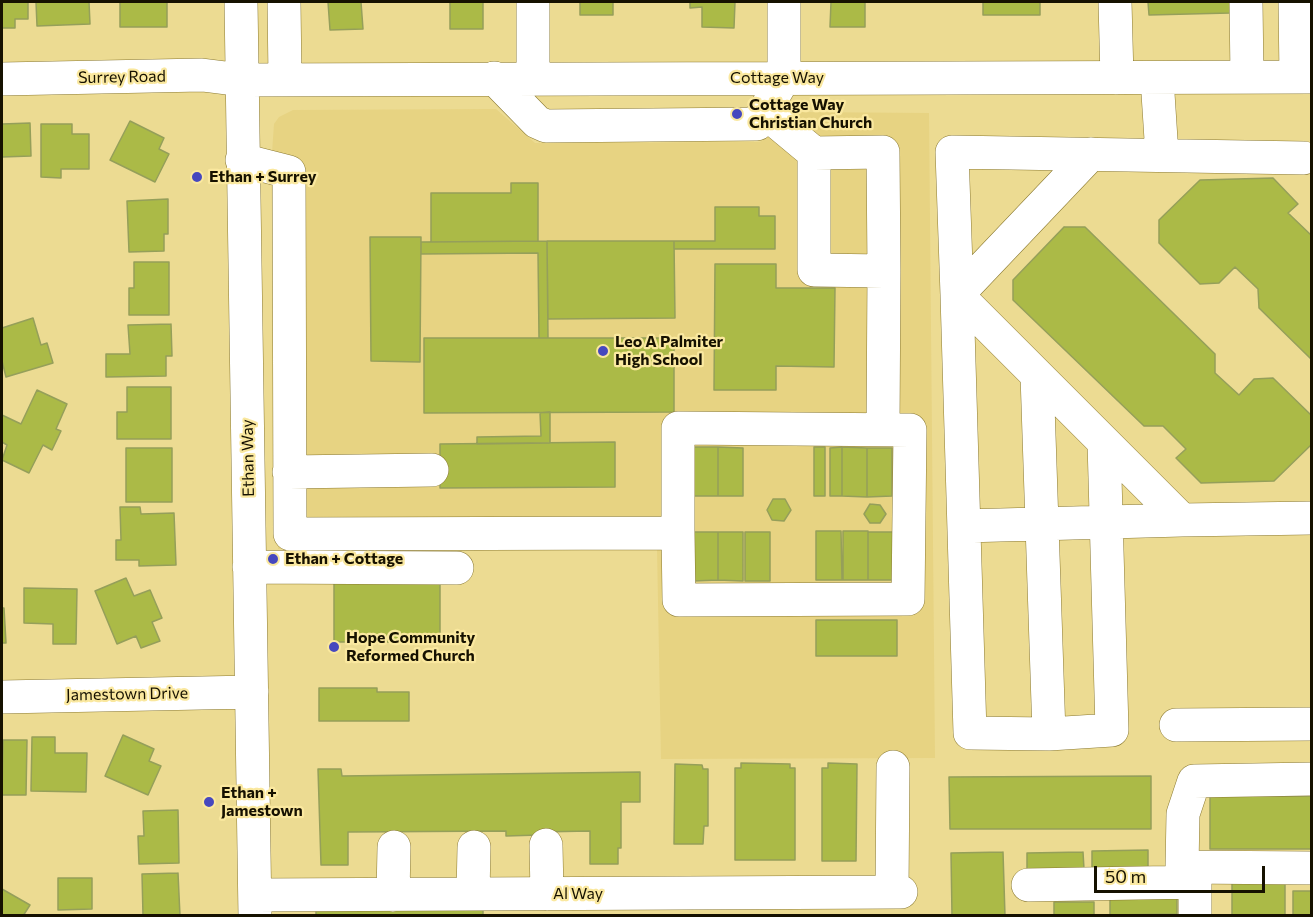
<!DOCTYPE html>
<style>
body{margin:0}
#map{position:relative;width:1313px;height:917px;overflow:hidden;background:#ecdb92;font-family:Commissioner,sans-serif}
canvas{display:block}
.frame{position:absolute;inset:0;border:3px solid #161100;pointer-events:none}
.scale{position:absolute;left:1094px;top:866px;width:171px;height:27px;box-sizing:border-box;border:3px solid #161100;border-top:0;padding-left:8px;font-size:18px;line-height:21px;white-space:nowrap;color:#161100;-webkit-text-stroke:4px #fae89f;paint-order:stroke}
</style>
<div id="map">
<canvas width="1313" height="917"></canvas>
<div class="frame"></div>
<div class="scale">50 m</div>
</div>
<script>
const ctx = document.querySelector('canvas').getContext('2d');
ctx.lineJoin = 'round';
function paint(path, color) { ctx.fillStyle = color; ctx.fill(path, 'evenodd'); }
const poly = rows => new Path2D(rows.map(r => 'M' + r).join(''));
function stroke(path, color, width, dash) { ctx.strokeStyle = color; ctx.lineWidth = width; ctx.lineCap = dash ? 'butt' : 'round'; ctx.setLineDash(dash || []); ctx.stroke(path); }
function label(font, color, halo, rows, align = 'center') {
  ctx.font = font + ' Commissioner,sans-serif'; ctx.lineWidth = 4.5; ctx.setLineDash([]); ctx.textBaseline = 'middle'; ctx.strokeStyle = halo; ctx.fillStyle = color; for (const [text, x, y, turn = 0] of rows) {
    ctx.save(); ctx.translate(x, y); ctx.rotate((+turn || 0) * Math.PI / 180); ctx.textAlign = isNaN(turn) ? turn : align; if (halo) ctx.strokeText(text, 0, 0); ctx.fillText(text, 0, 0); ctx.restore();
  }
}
const built = poly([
 [496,109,535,143,760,142,796,112,929,113,935,758,661,759,657,548,278,549,271,167,274,124,279,117,293,110]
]);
const building = poly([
 [2,2,28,2,28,19,15,19,15,28,2,28,2,2],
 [36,2,89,2,90,24,37,26,36,2],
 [120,2,167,2,167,27,120,27,120,2],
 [328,2,361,2,363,29,330,30,328,2],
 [450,2,483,2,483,29,450,29,450,2],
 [580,2,613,2,613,15,580,15,580,2],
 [690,2,735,2,734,28,702,27,702,7,690,8,690,2],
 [831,2,865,2,865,27,830,27,831,2],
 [983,2,1040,2,1040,15,983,15,983,2],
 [1148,2,1230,2,1230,13,1149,15,1148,2],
 [130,121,164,138,159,149,169,154,155,182,110,160,130,121],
 [30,123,31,156,2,157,2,124,30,123],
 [41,124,72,124,72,134,89,134,89,169,61,169,61,178,41,177,41,124],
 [1273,178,1298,204,1288,213,1312,236,1312,360,1259,308,1258,289,1235,267,1219,283,1200,284,1159,243,1159,220,1200,180,1273,178],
 [511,183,538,183,538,241,431,242,431,193,511,193,511,183],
 [168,199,168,234,164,234,164,251,129,252,127,201,168,199],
 [715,207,759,207,759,216,775,216,775,249,674,249,674,241,715,241,715,207],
 [1064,227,1085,227,1215,354,1215,373,1239,395,1254,379,1273,378,1312,416,1312,444,1274,481,1201,483,1176,458,1186,449,1163,426,1144,426,1013,300,1013,280,1064,227],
 [370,237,421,237,420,362,371,361,370,237],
 [547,241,674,241,675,318,548,319,547,241],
 [547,241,548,338,539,338,538,253,421,254,421,242,547,241],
 [134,262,169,262,169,315,129,315,129,288,134,288,134,262],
 [715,264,776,264,776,288,835,288,834,367,776,366,776,390,714,390,715,264],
 [33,318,41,345,47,343,53,363,6,377,2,361,2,328,33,318],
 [171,324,172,356,166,356,166,376,106,377,106,354,130,354,128,325,171,324],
 [424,338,674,338,674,412,424,413,424,338],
 [127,387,171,387,171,439,117,439,117,412,127,412,127,387],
 [37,390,67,404,56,429,61,431,52,450,43,445,29,473,2,460,7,445,2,442,2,415,21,424,37,390],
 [550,412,550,443,477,444,477,437,541,436,540,413,550,412],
 [615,442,615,487,440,488,440,444,615,442],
 [693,447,718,447,718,496,693,496,693,447],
 [718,447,743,448,743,496,718,496,718,447],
 [814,447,825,447,825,496,814,496,814,447],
 [842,447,867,448,867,497,842,496,842,447],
 [842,447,842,496,830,496,830,448,842,447],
 [126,448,172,448,172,502,126,502,126,448],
 [867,448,892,448,892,496,867,497,867,448],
 [773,499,785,499,791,510,784,521,772,520,767,510,773,499],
 [870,504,880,505,886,514,880,523,870,523,864,514,870,504],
 [120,507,140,507,141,514,174,513,176,565,139,566,139,560,116,560,116,540,121,540,120,507],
 [816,531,841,531,842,580,816,580,816,531],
 [843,531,868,531,868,580,843,580,843,531],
 [693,532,718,532,718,580,693,581,693,532],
 [718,532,743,532,743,581,718,580,718,532],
 [745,532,770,532,770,581,745,581,745,532],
 [868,532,893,532,893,580,868,580,868,532],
 [334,574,440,574,440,642,334,642,334,574],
 [126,578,134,596,150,590,162,618,152,622,160,641,141,648,136,636,117,644,95,591,126,578],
 [24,588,77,589,76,644,53,644,53,624,24,623,24,588],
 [2,608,4,608,6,643,2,643,2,608],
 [816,620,897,620,897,656,816,656,816,620],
 [319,688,377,688,377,692,409,692,409,721,319,721,319,688],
 [123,735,154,749,149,761,161,766,148,795,105,776,123,735],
 [32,737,55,737,55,753,87,753,86,792,31,791,32,737],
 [3,740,27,740,26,795,2,795,3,740],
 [741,763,790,764,790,768,795,768,795,860,735,860,735,768,741,768,741,763],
 [828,763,857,764,856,861,822,861,822,768,828,768,828,763],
 [675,764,702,765,703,769,708,769,708,826,704,826,703,844,674,844,675,764],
 [318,769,341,769,342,776,640,772,640,802,621,802,621,848,618,848,618,864,590,864,590,831,539,832,539,835,506,836,506,831,348,832,348,865,321,865,318,769],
 [1151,776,1151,829,950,829,949,777,1151,776],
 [1210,796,1312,796,1312,849,1210,849,1210,796],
 [178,810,179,863,139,864,138,836,144,836,143,811,178,810],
 [1148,850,1148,867,1092,868,1092,851,1148,850],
 [1003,852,1005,916,952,916,951,853,1003,852],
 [1083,852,1084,869,1027,870,1027,853,1083,852],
 [178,873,180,916,143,916,142,874,178,873],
 [58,878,92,878,92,909,58,910,58,878],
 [1232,881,1285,881,1285,916,1232,916,1232,881],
 [2,889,30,905,23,916,2,916,2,889],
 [1293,891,1311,891,1311,916,1293,916,1293,891],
 [1177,897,1177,914,1110,915,1110,898,1177,897],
 [1054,902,1094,902,1094,916,1054,916,1054,902],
 [483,906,483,916,316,916,316,907,483,906]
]);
const minor = poly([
 [241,2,255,916],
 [284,2,285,78],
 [1115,2,1117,78],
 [1246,2,1247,77],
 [1295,2,1296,77],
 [494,78,537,122,546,126,757,124,784,78,784,2],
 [533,78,533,2],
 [1157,78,1162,155],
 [2,79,202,75,242,80,1312,77],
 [766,113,814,153],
 [242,160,289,172,290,534,678,533,679,600,908,599,910,430,678,428,678,533],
 [957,295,952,152,1304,158],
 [957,295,1091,154],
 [1037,375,1049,734,970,733,957,295,1182,520,1312,518],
 [883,429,884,271,883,152,814,153,814,270,884,271],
 [289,472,432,470],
 [964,526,1182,520],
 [249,567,457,568],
 [2,697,252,692],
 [1176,725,1312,724],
 [1049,734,1112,730,1104,442],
 [546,845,547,894],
 [1182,867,1312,868],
 [1028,885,1195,882],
 [892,892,893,767],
 [473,894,474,847],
 [255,895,901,892],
 [393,895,394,847],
 [1195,916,1195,882,1182,867,1183,814,1194,781,1312,779]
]);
const markers = [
 [737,114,6,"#4648be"],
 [197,177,6,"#4648be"],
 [603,351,6,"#4648be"],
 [273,559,6,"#4648be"],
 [334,647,6,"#4648be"],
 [209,802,6,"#4648be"]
];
const streetNames = [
 ["Surrey Road",122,77,-1],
 ["Cottage Way",777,78],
 ["Ethan Way",248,458,-91],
 ["Jamestown Drive",127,694,-1],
 ["Al Way",578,894]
];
const poiNames = [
 ["Cottage Way",749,105],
 ["Christian Church",749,123],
 ["Ethan + Surrey",209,177],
 ["Leo A Palmiter",615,342],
 ["High School",615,360],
 ["Ethan + Cottage",285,559],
 ["Hope Community",346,638],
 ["Reformed Church",346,656],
 ["Ethan +",221,793],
 ["Jamestown",221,811]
];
paint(built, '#e7d382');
paint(building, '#abba47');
stroke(building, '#959f5a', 1.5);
stroke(minor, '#8b7a32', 34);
stroke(minor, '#fff', 33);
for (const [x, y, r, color] of markers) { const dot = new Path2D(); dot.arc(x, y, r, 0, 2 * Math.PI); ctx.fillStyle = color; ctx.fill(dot); stroke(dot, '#fae89f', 2); }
label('16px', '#161100', '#fae89f', streetNames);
label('bold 16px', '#161100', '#fae89f', poiNames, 'left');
</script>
